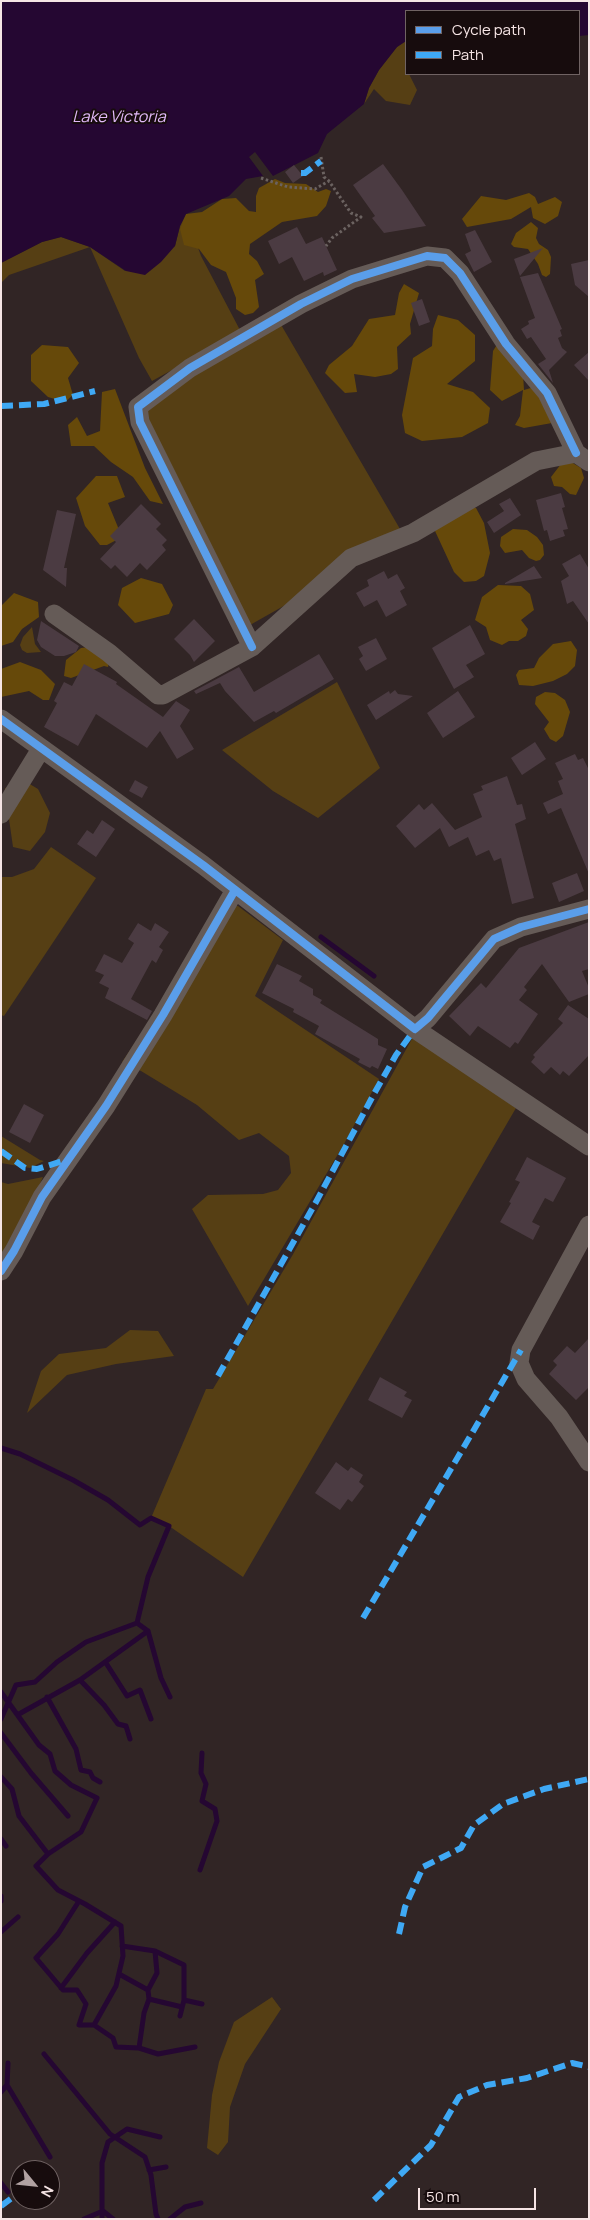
<!DOCTYPE html>
<style>
body{margin:0}
#map{position:relative;width:590px;height:2220px;overflow:hidden;background:#312525;font-family:Manrope,sans-serif}
canvas{display:block}
.frame{position:absolute;inset:0;border:2px solid #f6e5e5;pointer-events:none}
.legend{position:absolute;left:405px;top:10px;width:175px;height:65px;box-sizing:border-box;background:#170c0d;border:1px solid #706363;margin:0;padding:6px 9px;list-style:none;font-size:15px;color:#f6e5e5}
.legend li{display:flex;align-items:center;gap:10px;height:25px}
.legend b{width:25px;border:1px solid #706363}
.north{position:absolute;left:10px;top:2160px;width:50px;height:50px;box-sizing:border-box;background:#170c0d;border:1px solid #706363;border-radius:50%;rotate:118deg;font-size:14px;font-weight:700;line-height:20px;text-align:center;color:#f6e5e5}
.north::after{content:'';display:block;margin:auto;width:18px;height:22px;background:#b1a2a2;clip-path:polygon(50% 0,100% 100%,50% 72%,0 100%)}
.scale{position:absolute;left:418px;top:2188px;width:118px;height:22px;box-sizing:border-box;border:2px solid #f6e5e5;border-top:0;padding-left:6px;font-size:15px;line-height:18px;white-space:nowrap;color:#f6e5e5;-webkit-text-stroke:4px #170c0d;paint-order:stroke}
</style>
<div id="map">
<canvas width="590" height="2220"></canvas>
<div class="frame"></div>
<ul class="legend">
<li><b style="height:6px;background:#5a9eea"></b>Cycle path</li>
<li><b style="height:6px;background:#3fa9f5"></b>Path</li>
</ul>
<div class="north">N</div>
<div class="scale">50 m</div>
</div>
<script>
const ctx = document.querySelector('canvas').getContext('2d');
ctx.lineJoin = 'round';
function paint(path, color) { ctx.fillStyle = color; ctx.fill(path, 'evenodd'); }
const poly = rows => new Path2D(rows.map(r => 'M' + r).join(''));
function stroke(path, color, width, dash) { ctx.strokeStyle = color; ctx.lineWidth = width; ctx.lineCap = dash ? 'butt' : 'round'; ctx.setLineDash(dash || []); ctx.stroke(path); }
function label(font, color, halo, rows, align = 'center') {
  ctx.font = font + ' Manrope,sans-serif'; ctx.lineWidth = 4; ctx.setLineDash([]); ctx.textBaseline = 'middle'; ctx.strokeStyle = halo; ctx.fillStyle = color; for (const [text, x, y, turn = 0] of rows) {
    ctx.save(); ctx.translate(x, y); ctx.rotate((+turn || 0) * Math.PI / 180); ctx.textAlign = isNaN(turn) ? turn : align; if (halo) ctx.strokeText(text, 0, 0); ctx.fillText(text, 0, 0); ctx.restore();
  }
}
const green = poly([
 [406,41,406,74,409,74,417,90,410,105,386,101,374,89,364,104,369,88,379,70,397,47],
 [186,214,201,256,241,332,152,381,139,358,90,247,9,275,1,283,1,263,42,242,61,237,90,247,125,271,175,246,180,226],
 [280,323,400,529,296,599,250,625,144,418,148,407,163,395],
 [32,627,35,644,41,652,27,653,22,650,20,645,23,637],
 [337,682,380,768,318,818,273,791,222,750],
 [28,783,38,789,50,813,45,832,30,851,13,847,9,819,4,804,5,788],
 [51,847,96,878,4,1016,1,1015,1,877,12,877,34,869],
 [227,905,238,906,283,940,255,996,379,1079,344,1144,248,1306,192,1209,208,1195,263,1194,278,1190,291,1173,289,1156,259,1133,239,1140,197,1105,141,1071,122,1062],
 [414,1035,516,1108,243,1577,169,1526,151,1518,206,1389,213,1389,292,1256],
 [1,1136,40,1160,44,1161,30,1168,1,1163],
 [43,1177,26,1215,1,1260,1,1182,8,1184],
 [130,1330,158,1331,174,1356,116,1364,67,1375,27,1413,41,1371,59,1354,106,1348],
 [272,1997,281,2009,245,2064,230,2107,228,2142,218,2155,207,2148,212,2095,219,2062,234,2022]
]);
const forest = poly([
 [275,179,285,183,306,184,318,192,326,189,331,191,326,206,317,216,282,222,250,244,249,254,257,261,264,274,255,280,259,307,253,313,245,315,236,309,236,298,226,272,211,265,199,249,184,245,180,229,186,214,202,212,222,199,236,198,249,211,256,212,256,196,259,188],
 [529,193,535,197,538,204,555,197,562,202,558,216,545,224,533,218,531,207,511,219,467,227,462,219,481,196,506,200],
 [531,222,538,228,536,238,539,244,548,250,551,257,550,274,546,277,542,275,538,264,528,249,514,247,511,244,516,233],
 [404,284,419,293,410,324,411,334,397,347,398,369,391,374,375,377,354,374,357,392,345,393,325,373,329,365,352,346,369,319,395,315,399,293],
 [438,315,458,320,475,335,475,361,447,384,473,392,490,408,488,423,462,437,422,441,405,433,402,415,413,358,432,346,433,329],
 [498,343,523,374,524,390,534,387,552,423,524,428,515,425,520,416,523,390,502,401,490,390,493,351],
 [42,345,68,347,79,363,68,378,73,395,65,402,48,397,31,381,31,355],
 [115,389,145,468,163,504,150,501,133,477,111,462,94,446,71,446,68,425,77,417,87,436,100,431,102,392],
 [571,462,581,468,584,478,576,495,570,494,562,487,554,486,551,477,561,464],
 [96,476,117,476,125,497,108,503,122,537,107,545,100,545,85,526,76,498],
 [464,505,476,508,484,523,490,553,484,576,476,581,464,582,454,572,435,531],
 [513,529,527,530,537,537,543,545,544,555,540,560,536,561,529,558,522,550,505,553,500,546,501,537],
 [141,578,162,584,173,605,169,614,135,623,118,605,122,588],
 [498,585,521,586,530,594,534,610,521,620,528,629,526,636,518,641,509,641,502,645,490,640,486,627,475,620,482,597],
 [14,593,38,602,39,617,22,629,13,642,1,646,1,606],
 [571,641,577,650,575,666,567,674,553,681,533,686,519,685,516,675,519,670,534,668,539,658,553,644],
 [89,647,109,662,108,667,104,666,71,678,64,676,66,660,81,648],
 [20,662,41,670,55,684,49,700,43,700,29,691,1,697,1,669],
 [545,692,555,693,565,700,570,712,563,736,556,742,550,739,544,729,549,722,535,704,536,697]
]);
const water = poly([
 [1,1,589,1,589,35,579,36,579,11,406,11,406,41,397,47,379,70,369,88,364,104,327,134,318,153,273,176,255,152,249,157,263,176,246,179,229,196,186,214,180,226,175,246,161,262,145,275,126,271,90,247,61,237,42,242,1,263]
]);
const stream = poly([
 [321,937,374,976],
 [1,1448,20,1454,73,1480,108,1500,140,1525,151,1518,169,1526,148,1577,137,1623],
 [106,1663,127,1696,140,1690,151,1719],
 [80,1680,104,1705,118,1724,126,1726,130,1739],
 [1,1692,39,1745,50,1754,55,1771,71,1785,97,1798,81,1832,48,1854,36,1866,58,1890,85,1904,121,1926,123,1956,116,1986,94,2025],
 [47,1697,76,1749,81,1770,90,1772,93,1778,100,1782],
 [19,1714,80,1680,148,1631,161,1678,170,1697],
 [1,1719,16,1685,35,1682,57,1662,86,1642,137,1623,148,1631],
 [1,1733,31,1773,68,1816],
 [1,1777,12,1789,19,1816,48,1854],
 [1,1839,6,1846],
 [200,1870,217,1821,215,1809,202,1801,206,1784,201,1773,202,1753],
 [1,1896,1,1901],
 [79,1901,58,1934,36,1958,63,1990,77,1990,86,2004,79,2025,94,2025,113,2038,116,2047,139,2048,158,2054,195,2047],
 [1,1932,18,1917],
 [122,1946,155,1951,184,1965,184,2000,180,2016],
 [119,1974,148,1990,149,1999,182,2007],
 [61,1988,87,1953,115,1922],
 [148,1990,157,1973,155,1951],
 [184,2000,202,2004],
 [139,2048,144,2013,149,1999],
 [44,2054,110,2134,145,2157,151,2175,156,2214,158,2219],
 [7,2085,50,2157],
 [1,2092,7,2085,8,2063],
 [149,2170,166,2167],
 [1,2183,8,2192],
 [84,2219,103,2211,113,2219],
 [102,2219,102,2163,108,2142,127,2129,160,2137],
 [170,2219,185,2207,201,2203]
]);
const building = poly([
 [383,164,402,190,426,226,384,233,372,218,375,216,353,185],
 [294,165,303,176,293,183,285,172],
 [297,227,306,244,322,237,337,270,324,276,323,272,304,281,292,257,279,264,268,241],
 [475,230,492,262,474,272,465,254,471,251,465,234],
 [543,248,520,276,514,259],
 [589,260,589,297,575,285,571,264],
 [538,273,562,329,560,330,562,336,558,338,562,348,567,352,549,370,553,383,538,364,546,359,531,337,527,339,521,329,529,324,528,321,535,318,520,277],
 [422,299,430,322,419,326,411,303],
 [589,352,589,381,574,365],
 [561,493,565,507,562,508,568,529,563,530,565,536,550,541,547,530,544,531,536,500],
 [510,498,521,515,494,533,487,522,504,511,499,504],
 [141,504,161,524,156,529,167,540,162,545,166,550,147,570,140,563,127,577,115,565,111,569,100,559,116,542,110,536],
 [57,510,76,514,64,568,67,568,66,587,43,570],
 [580,554,589,569,589,624,573,601,567,604,561,581,569,576,562,564],
 [534,566,542,578,505,584,505,583],
 [384,571,388,579,397,574,405,588,400,591,407,605,386,617,377,600,364,607,356,593,369,586,367,580],
 [194,619,215,641,194,662,190,655,174,639],
 [41,621,79,646,76,652,64,656,55,656,41,647,37,640],
 [470,625,485,654,466,665,474,677,454,689,432,648],
 [376,638,387,659,366,671,359,659,363,656,358,647],
 [319,654,334,679,276,713,274,711,254,722,225,691,220,683,196,694,194,691,239,667,254,692],
 [84,664,117,682,116,684,163,717,176,701,190,710,180,726,194,749,177,759,160,731,147,748,96,714,78,746,44,727,57,703,54,701,64,682,72,686],
 [395,690,398,694,413,696,376,720,367,705,389,691,390,694],
 [458,691,475,717,443,738,427,713],
 [535,742,546,759,522,775,511,758],
 [575,754,578,760,583,758,589,770,589,874,561,808,548,814,543,803,563,794,558,781,563,779,555,763],
 [507,776,517,805,522,804,526,819,515,824,534,898,512,904,501,858,494,861,489,850,476,856,468,837,449,847,440,828,415,848,396,826,419,804,424,810,432,803,455,830,482,817,473,794,483,790,481,786],
 [135,780,148,787,142,798,129,791],
 [102,820,115,829,96,857,77,844,87,830,93,834],
 [577,873,584,891,559,902,552,883],
 [589,922,589,969,582,971,589,988,589,994,569,1002,542,964,524,987,527,990,519,1000,538,1014,518,1044,515,1042,510,1048,478,1026,470,1036,449,1016,481,983,486,988,519,948],
 [138,923,151,931,155,923,169,932,159,947,163,950,156,963,152,960,131,999,152,1011,147,1020,105,998,109,988,99,983,104,975,95,971,104,954,122,963,134,943,128,939],
 [277,964,302,976,299,981,313,989,313,995,322,1000,320,1003,378,1039,378,1045,387,1049,378,1069,372,1066,370,1068,358,1062,360,1059,315,1034,319,1026,293,1012,294,1009,262,993],
 [568,1005,589,1019,589,1055,569,1076,563,1071,560,1075,551,1067,544,1074,531,1062,535,1057,533,1055,563,1023,558,1019],
 [24,1104,44,1115,30,1143,9,1132],
 [527,1157,566,1178,553,1202,545,1198,532,1222,540,1226,533,1240,500,1222,511,1203,509,1202,520,1182,515,1180],
 [589,1338,589,1387,576,1400,549,1374,557,1365,553,1361,567,1346,575,1353],
 [380,1377,407,1392,404,1396,412,1400,402,1418,368,1400],
 [336,1462,348,1471,351,1467,363,1475,359,1482,364,1486,352,1502,348,1499,340,1510,315,1493]
]);
const path = poly([
 [321,157,324,177,329,181,351,213,361,217,332,238,326,246],
 [261,178,288,187,315,189,329,181]
]);
const minor = poly([
 [54,614,109,653,158,695,163,695,252,647,351,558,413,533,536,461,576,453,589,462],
 [252,647,140,422,138,407,190,368,301,304,352,279,427,256,445,258,460,273,506,344,547,393,576,453],
 [1,719,203,865,415,1029,428,1018,494,939,521,927,589,909],
 [1,814,41,749],
 [415,1029,589,1146],
 [589,1225,521,1350,519,1363,526,1379,559,1417,589,1462],
 [1,1271,14,1251,42,1197,106,1106,163,1015,235,890]
]);
const quiet = poly([
 [301,173,305,173,321,161],
 [1,406,44,404,95,391],
 [1,1151,25,1168,37,1169,66,1160],
 [218,1376,316,1202,375,1092,396,1055,415,1029],
 [363,1618,521,1350],
 [399,1934,405,1907,423,1867,461,1848,474,1825,503,1804,544,1789,589,1779],
 [46,2170,49,2167],
 [374,2200,431,2145,459,2097,487,2085,527,2078,572,2063,589,2067],
 [1,2206,20,2192]
]);
const cycleway = poly([
 [252,647,140,422,138,407,190,368,301,304,352,279,427,256,445,258,460,273,506,344,547,393,576,453],
 [1,719,203,865,415,1029,428,1018,494,939,521,927,589,909],
 [1,1271,14,1251,42,1197,106,1106,163,1015,235,890]
]);
const waterNames = [
 ["Lake Victoria",119,118]
];
paint(green, '#563f14');
paint(forest, '#66490a');
paint(water, '#250732');
stroke(stream, '#250732', 5);
paint(building, '#4b3b42');
stroke(path, '#6b6260', 3, [2.5, 2.5]);
stroke(minor, '#655b57', 19);
stroke(quiet, '#3fa9f5', 6, [12, 6]);
stroke(cycleway, '#5a9eea', 8);
label('italic 16px', '#e1b9f8', '#170c0d', waterNames);
</script>
